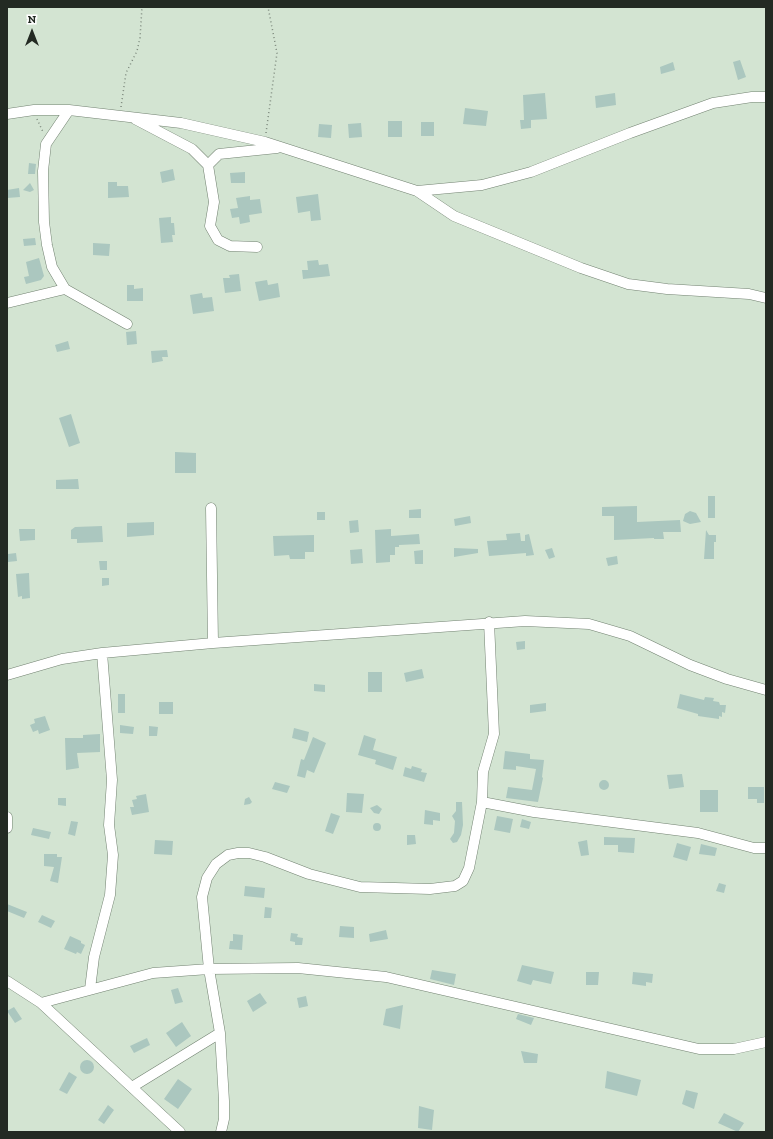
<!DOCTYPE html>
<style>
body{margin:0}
#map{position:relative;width:773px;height:1139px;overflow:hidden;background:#d3e4d2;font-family:"Zilla Slab",serif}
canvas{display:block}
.frame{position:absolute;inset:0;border:8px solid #232a23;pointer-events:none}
.north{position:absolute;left:12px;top:12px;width:40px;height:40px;-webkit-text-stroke:3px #fff;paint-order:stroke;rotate:0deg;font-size:11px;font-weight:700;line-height:16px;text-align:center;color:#232a23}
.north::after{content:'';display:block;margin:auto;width:14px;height:18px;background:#232a23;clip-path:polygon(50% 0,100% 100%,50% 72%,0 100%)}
</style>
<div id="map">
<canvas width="773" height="1139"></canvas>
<div class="frame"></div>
<div class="north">N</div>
</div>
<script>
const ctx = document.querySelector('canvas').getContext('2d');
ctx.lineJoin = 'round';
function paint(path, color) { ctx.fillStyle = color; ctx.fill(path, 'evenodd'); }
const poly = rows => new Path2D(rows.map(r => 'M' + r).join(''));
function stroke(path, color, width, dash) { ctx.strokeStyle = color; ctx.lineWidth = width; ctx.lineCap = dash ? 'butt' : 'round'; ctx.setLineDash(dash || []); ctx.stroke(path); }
const building = poly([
 [740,60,746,77,738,80,733,62],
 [673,62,675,70,661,74,660,67],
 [545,93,547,119,531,120,531,128,521,129,520,120,524,120,523,95],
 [615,93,616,105,596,108,595,96],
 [465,108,488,111,486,126,463,124],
 [388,121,402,121,402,137,388,137],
 [421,122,434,122,434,136,421,136],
 [361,123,362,137,349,138,348,124],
 [319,124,332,125,331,138,318,137],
 [29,163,36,164,35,174,28,174],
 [173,169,175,180,162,183,160,172],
 [245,172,245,183,231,183,230,173],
 [108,182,117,182,117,186,128,186,129,197,108,198],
 [30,183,34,190,30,192,23,190],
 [19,188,20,197,7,198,7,190],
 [318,194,321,220,311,221,310,211,298,213,296,197],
 [250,196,250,200,260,199,262,213,249,215,250,222,240,224,239,217,232,218,230,209,238,208,236,198],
 [171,217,171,223,174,223,175,235,172,235,173,242,161,243,159,218],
 [35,238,36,245,24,246,23,239],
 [93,243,110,244,109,256,93,255],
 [39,258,44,276,41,280,26,284,24,277,29,276,26,262],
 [318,260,319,265,328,264,330,276,303,279,302,270,308,270,307,261],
 [239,274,241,291,225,293,223,278,230,278,229,275],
 [267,280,268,285,278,283,280,297,259,301,255,282],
 [127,285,134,285,134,289,143,288,143,301,127,301],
 [202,293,203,298,212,297,214,311,193,314,190,295],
 [136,331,137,344,127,345,126,332],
 [68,341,70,349,57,352,55,345],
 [167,350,168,357,162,357,163,361,152,363,151,351],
 [71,414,80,443,69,447,59,418],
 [175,452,196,453,196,473,175,473],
 [78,479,79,489,56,489,56,480],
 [708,496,715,496,715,518,708,518],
 [637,506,637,522,680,520,681,532,663,532,664,539,654,539,654,538,614,540,614,516,602,516,602,507],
 [421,509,421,518,409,518,409,510],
 [690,511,696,513,701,522,690,524,683,521,685,514],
 [317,512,325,512,325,520,317,520],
 [470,516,471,523,455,526,454,519],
 [358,520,359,532,350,533,349,521],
 [154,522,154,535,127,537,127,523],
 [102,526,103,542,77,543,77,539,71,539,71,530,75,527],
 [19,529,35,529,35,540,20,541],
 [391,529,391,536,419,534,420,544,399,545,399,547,395,547,395,555,390,555,390,562,376,563,375,530],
 [706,530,709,535,716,535,716,542,714,542,714,559,704,559],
 [520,533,521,541,525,541,525,535,529,534,534,555,526,556,526,553,489,556,487,541,507,540,506,534],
 [314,535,314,552,305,552,305,559,290,559,289,555,274,556,273,536],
 [454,548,478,549,478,553,454,557],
 [552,548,555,557,549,559,545,550],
 [362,549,363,563,351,564,350,550],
 [423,550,423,564,415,564,414,551],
 [16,553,17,561,8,562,8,554],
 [617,556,618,564,608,566,606,558],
 [99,561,107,561,107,570,100,570],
 [29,573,30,598,22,599,22,596,18,597,16,574],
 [102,578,109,578,109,585,102,586],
 [525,641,525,649,517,650,516,642],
 [422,669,424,678,406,682,404,673],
 [368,672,382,672,382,692,368,692],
 [314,684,325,685,325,692,314,691],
 [118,694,125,694,125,713,118,713],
 [680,694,704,700,705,697,714,698,713,701,719,702,720,705,726,705,725,713,722,712,722,717,719,716,719,719,698,716,698,714,677,708],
 [159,702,173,702,173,714,159,714],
 [546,703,546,711,530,713,530,705],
 [45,716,50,730,39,734,38,730,33,732,30,725,35,723,34,719],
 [120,725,134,727,133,734,120,733],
 [149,726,158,727,157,736,149,736],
 [294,728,309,732,307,742,292,738],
 [100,734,100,752,77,753,79,768,66,770,65,738,83,738,83,735],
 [364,735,376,739,373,750,397,757,393,770,375,764,376,760,358,755],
 [313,737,326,743,314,773,307,770,305,778,297,776,301,759,304,760],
 [505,751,530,754,530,759,544,760,542,777,543,778,538,802,506,798,508,787,532,790,536,769,516,766,516,770,503,769],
 [412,766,422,769,421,772,427,773,424,782,403,776,405,767,411,769],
 [682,774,684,787,669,789,667,775],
 '599 785a5 5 0 1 1 10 0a5 5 0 1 1-10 0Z',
 [275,782,290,786,287,793,272,789],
 [748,787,764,787,764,803,757,803,757,799,748,799],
 [700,790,718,790,718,812,700,812],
 [347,793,364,794,362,813,346,812],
 [146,794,149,812,132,815,130,807,134,807,132,800,137,799,136,796],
 [249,797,252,802,250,804,244,805,245,799],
 [58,798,66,798,66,806,58,805],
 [456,802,462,802,463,825,461,835,457,842,453,843,450,839,454,833,455,821,452,816,456,811],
 [377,805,382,809,379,814,374,813,370,808],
 [425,810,440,813,440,821,433,820,433,825,424,824],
 [331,813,340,816,333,834,325,831],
 [497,816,513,819,510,833,494,830],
 [522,819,531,822,529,829,520,827],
 [71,821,78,822,75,836,68,834],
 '373 827a4 4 0 1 1 8 0a4 4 0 1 1-8 0Z',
 [33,828,51,832,49,839,31,835],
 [407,835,415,835,416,844,407,845],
 [604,837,635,838,634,853,618,852,618,845,604,845],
 [155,840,173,841,172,855,154,854],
 [587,840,589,855,581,856,578,842],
 [677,843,691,847,687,861,673,857],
 [701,844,717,848,715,856,699,854],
 [44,854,57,854,57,857,62,857,58,883,50,881,54,867,44,866],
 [719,883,726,885,724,893,716,891],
 [245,886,265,888,264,898,244,896],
 [7,904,27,912,24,918,7,911],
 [265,907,272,908,271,918,264,918],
 [42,915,55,921,51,928,38,922],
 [340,926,354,927,354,938,339,937],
 [386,930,388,939,370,942,369,934],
 [291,933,298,934,297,937,303,938,302,945,295,945,295,942,290,941],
 [233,934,243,935,242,950,229,949,230,941,233,941],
 [70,936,81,941,81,943,85,945,81,954,77,952,76,954,64,949],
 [522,965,554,972,551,984,533,980,531,985,517,981],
 [432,970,456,974,454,985,430,979],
 [586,972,599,972,598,985,586,985],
 [633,972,653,974,652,983,646,982,646,986,632,984],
 [178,988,183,1002,175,1004,171,990],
 [260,993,267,1003,253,1012,247,1001],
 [306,996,308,1006,299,1008,297,998],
 [403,1005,400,1029,383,1025,386,1009],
 [14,1007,22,1019,15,1023,7,1011],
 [518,1014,534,1018,531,1025,516,1019],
 [182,1022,191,1036,176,1047,166,1033],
 [147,1038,150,1045,134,1053,130,1046],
 [521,1051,538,1054,537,1063,524,1063],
 '80 1067a7 7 0 1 1 14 0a7 7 0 1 1-14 0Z',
 [607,1071,641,1080,637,1096,605,1088],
 [69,1072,77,1077,67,1094,59,1090],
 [178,1079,192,1089,178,1109,164,1099],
 [686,1090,698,1093,694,1109,682,1104],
 [108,1105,114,1110,104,1124,98,1120],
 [419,1106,434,1110,432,1130,418,1128],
 [724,1113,744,1123,738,1132,718,1123]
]);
const path = poly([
 [121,107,126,73,137,51,140,38,142,7],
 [37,119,43,132],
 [266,133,277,53,268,7]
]);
const minor = poly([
 [7,114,34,110,69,110,181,123,265,142,417,191,482,185,531,172,630,133,713,103,752,97,766,97],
 [135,119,192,149,208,165,214,202,210,226,218,240,230,246,257,247],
 [208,165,219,154,277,148],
 [417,191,454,216,581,268,628,284,667,289,749,294,766,298],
 [65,289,52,267,47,245,44,222,43,171,46,144,69,110],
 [7,303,65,289,127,324],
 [211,508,213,643],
 [7,675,62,659,102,653,213,643,525,621,589,624,630,636,690,665,727,679,766,690],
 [482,802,534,812,698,833,754,848,766,848],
 [7,817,7,828],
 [7,981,41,1003,180,1132],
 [90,989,94,957,110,895,113,855,109,825,112,780,102,653],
 [41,1003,153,973,209,969,298,968,386,977,699,1049,734,1049,766,1042],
 [132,1087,220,1033],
 [221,1132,224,1119,224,1101,220,1033,209,969,202,897,207,878,216,864,228,855,238,853,249,853,265,857,309,874,360,887,430,889,455,886,463,881,469,868,482,802,483,772,494,734,489,622]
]);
paint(building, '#abc7bf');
stroke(minor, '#728271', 11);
stroke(path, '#7d897d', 1.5, [1, 3]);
stroke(minor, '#fff', 10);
</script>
